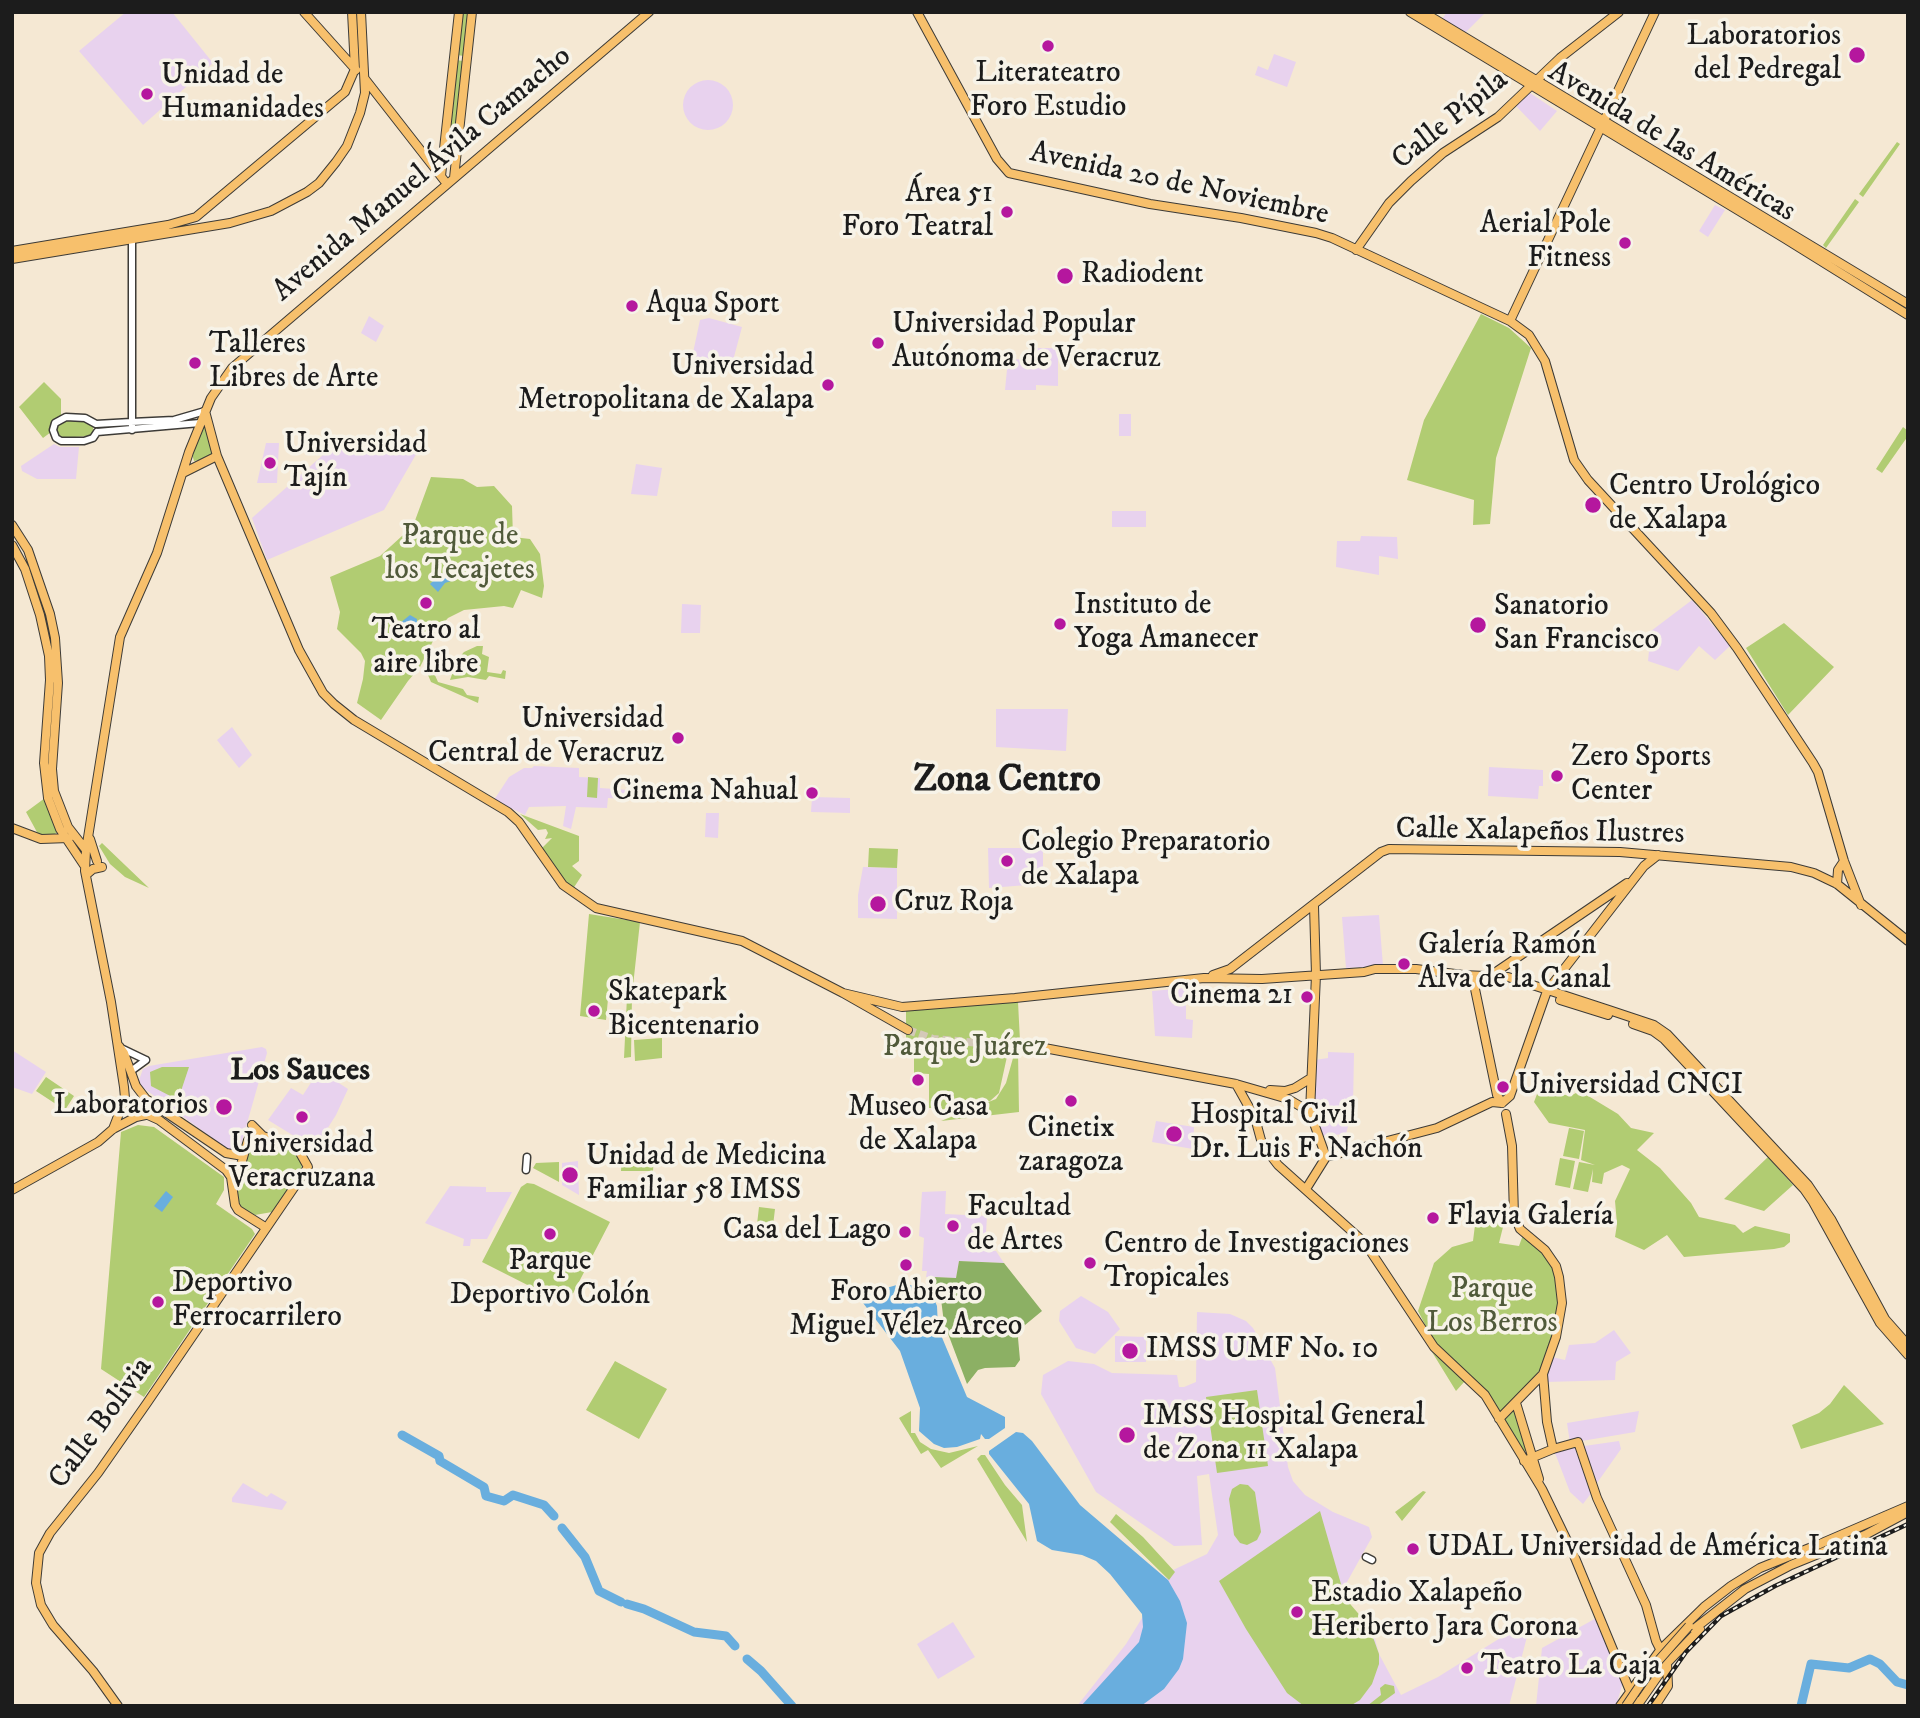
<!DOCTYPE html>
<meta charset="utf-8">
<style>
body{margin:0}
#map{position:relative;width:1920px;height:1718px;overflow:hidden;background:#f5e8d3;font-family:"IM FELL DW Pica",serif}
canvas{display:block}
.frame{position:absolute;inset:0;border:14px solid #1c1c1c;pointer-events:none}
</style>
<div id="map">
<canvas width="1920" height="1718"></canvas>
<div class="frame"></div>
</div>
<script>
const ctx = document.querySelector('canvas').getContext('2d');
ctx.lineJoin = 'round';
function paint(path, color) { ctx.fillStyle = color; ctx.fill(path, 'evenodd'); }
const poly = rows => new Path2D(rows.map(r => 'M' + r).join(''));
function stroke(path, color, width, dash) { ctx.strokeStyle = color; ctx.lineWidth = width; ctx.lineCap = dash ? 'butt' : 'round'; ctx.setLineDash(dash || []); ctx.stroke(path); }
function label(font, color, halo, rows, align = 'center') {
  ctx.font = font + ' "IM FELL DW Pica",serif'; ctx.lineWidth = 7; ctx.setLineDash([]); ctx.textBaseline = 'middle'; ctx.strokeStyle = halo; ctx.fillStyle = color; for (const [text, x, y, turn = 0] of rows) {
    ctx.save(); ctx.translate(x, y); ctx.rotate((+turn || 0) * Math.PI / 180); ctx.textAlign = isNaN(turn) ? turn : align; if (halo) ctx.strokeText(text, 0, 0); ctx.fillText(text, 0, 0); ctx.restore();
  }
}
const built = poly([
 [126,12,172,12,213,63,143,125,79,51],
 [1447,12,1486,12,1465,33,1442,19],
 [1274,54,1296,62,1287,87,1255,75,1258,66,1268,70],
 '683 105a25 25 0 1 1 50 0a25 25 0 1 1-50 0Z',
 [1530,93,1557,111,1540,131,1516,106],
 [1715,205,1725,210,1708,237,1699,231],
 [369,316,384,326,376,342,361,333],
 [709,318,742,327,731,368,691,362,700,320],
 [1035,348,1058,348,1058,386,1036,385,1036,390,1005,390,1008,359,1034,360],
 [1119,414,1131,414,1131,436,1119,436],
 [266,443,279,443,277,483,257,483],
 [54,444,60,447,79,447,76,479,37,479,22,471,21,466],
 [333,446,418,451,384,510,267,560,252,518],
 [636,464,662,468,657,496,631,494],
 [1112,511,1146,511,1146,527,1112,527],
 [1361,536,1397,537,1398,559,1379,556,1379,575,1336,567,1337,541,1360,541],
 [1692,600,1730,646,1715,660,1699,646,1678,671,1648,661,1651,631],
 [682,604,701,605,700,633,681,633],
 [996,709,1068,709,1066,751,996,747],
 [232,727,252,755,239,768,217,740],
 [534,766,579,768,579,777,600,778,600,788,629,790,628,799,608,798,607,808,576,807,571,829,563,826,566,806,529,807,525,815,494,800,509,777,524,768,532,768],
 [1489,767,1543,770,1543,786,1539,786,1538,799,1488,796],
 [812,797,850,798,850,813,811,812],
 [706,813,719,813,718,838,705,837],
 [988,848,1043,848,1043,871,1026,870,1027,885,989,888],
 [863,867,897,868,897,919,858,918,858,895],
 [1379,915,1383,966,1346,968,1342,917],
 [1186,988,1186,1019,1193,1020,1192,1038,1155,1036,1152,991],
 [262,1047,266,1049,267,1053,240,1148,235,1150,229,1150,142,1087,139,1080,143,1069,149,1066],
 [12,1050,46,1072,32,1094,12,1087],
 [1328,1052,1354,1053,1353,1107,1346,1134,1320,1136,1314,1114,1315,1060,1328,1058],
 [319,1070,348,1089,336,1115,317,1145,312,1147,268,1120,291,1088,303,1095],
 [1156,1121,1194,1127,1193,1149,1152,1142],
 [578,1161,578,1164,579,1195,562,1185,562,1163],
 [450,1186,486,1187,486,1192,512,1192,487,1239,471,1239,470,1246,463,1246,464,1239,425,1223],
 [946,1191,945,1214,987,1216,985,1250,996,1251,1004,1263,959,1261,956,1278,926,1277,927,1271,922,1271,924,1238,919,1236,922,1192],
 [1081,1296,1108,1312,1120,1329,1095,1354,1076,1348,1059,1321,1060,1311],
 [1197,1312,1230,1314,1246,1321,1253,1328,1275,1368,1288,1467,1293,1481,1305,1495,1333,1512,1369,1527,1372,1537,1347,1582,1345,1598,1374,1635,1379,1654,1401,1695,1438,1677,1521,1625,1529,1629,1509,1706,1077,1706,1126,1644,1171,1571,1207,1554,1218,1535,1209,1474,1197,1476,1202,1545,1174,1546,1096,1492,1041,1394,1043,1375,1068,1361,1094,1364,1112,1373,1177,1375,1179,1387,1184,1387,1196,1382],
 [1614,1330,1631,1353,1616,1362,1615,1380,1546,1382,1552,1357,1565,1360,1569,1345,1595,1343],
 [1115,1336,1146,1337,1146,1362,1115,1362],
 [1639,1411,1635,1432,1570,1443,1567,1423],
 [1619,1441,1621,1449,1597,1483,1584,1446],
 [1576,1447,1592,1492,1583,1504,1570,1492,1555,1453],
 [243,1483,267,1497,271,1493,287,1502,282,1510,232,1502,232,1498],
 [1600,1616,1623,1682,1616,1706,1536,1706,1542,1648],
 [953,1622,975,1657,938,1679,917,1644]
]);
const green = poly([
 [461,12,469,12,464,56,457,55],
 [456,60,463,61,452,157,445,156],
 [1897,142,1900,144,1863,197,1859,194],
 [1855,199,1859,202,1826,248,1823,245],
 [1481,314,1509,328,1531,348,1496,458,1490,524,1473,525,1474,500,1407,480,1424,420],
 [44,382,61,399,61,417,53,422,50,428,51,432,43,438,19,407],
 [65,421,86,421,93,425,93,433,90,436,58,438,54,430,60,422],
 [205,423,215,452,207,459,194,461,192,454],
 [1903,427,1908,431,1908,436,1882,473,1876,469],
 [431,477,463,479,477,487,494,486,512,506,513,537,530,539,540,554,544,586,542,598,521,590,513,608,504,606,464,610,448,618,440,627,420,667,408,681,381,720,357,703,363,679,365,661,361,653,337,629,340,612,330,577,380,556,413,526],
 [1784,623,1834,667,1788,715,1746,648],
 [477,646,483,646,482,654,489,657,487,672,501,674,503,670,506,671,505,679,489,676,486,680,468,677,450,680,457,660,464,652],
 [433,663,437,666,434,673,438,682,463,689,467,695,479,697,478,703,431,682,428,675],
 [588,777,598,778,597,798,587,797],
 [45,798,59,831,52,836,38,834,26,812],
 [520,814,579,836,579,861,572,866,582,875,571,892,539,851,552,838,545,839,548,833,546,829,538,830],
 [102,843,149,888,125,877,110,864,99,846],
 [869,848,898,849,897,868,868,867],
 [589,914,640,922,632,995,631,1057,624,1058,627,997,608,999,606,1020,580,1016],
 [1018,1002,1020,1041,1008,1052,999,1093,990,1101,938,1117,938,1112,942,1112,942,1108,929,1108,929,1074,914,1073,914,1046,906,1045,906,1009],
 [662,1038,662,1058,635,1061,634,1040],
 [1018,1051,1019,1112,941,1121,996,1099,1006,1083,1013,1058],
 [162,1067,189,1067,178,1100,151,1086,150,1072],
 [46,1077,74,1096,65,1110,36,1091],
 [1539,1089,1570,1096,1580,1091,1618,1114,1631,1128,1654,1133,1637,1150,1660,1168,1691,1203,1699,1217,1735,1225,1743,1233,1755,1226,1790,1234,1790,1242,1784,1247,1774,1249,1684,1257,1667,1235,1644,1250,1615,1237,1617,1224,1615,1201,1630,1169,1622,1165,1604,1173,1602,1184,1592,1182,1593,1169,1588,1192,1573,1189,1579,1162,1595,1165,1581,1160,1585,1130,1549,1123,1534,1102],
 [138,1125,154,1127,224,1177,224,1190,216,1204,252,1229,255,1234,144,1397,101,1369,121,1132],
 [1569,1128,1584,1131,1579,1159,1563,1156],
 [270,1141,294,1151,302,1164,301,1171,272,1212,255,1215,241,1207,237,1196,239,1187,245,1162,250,1152,258,1144],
 [654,1151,653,1171,621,1171,622,1155],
 [1768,1157,1793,1185,1764,1211,1724,1199],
 [1560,1158,1575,1161,1570,1188,1555,1185],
 [559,1162,559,1182,533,1168,536,1163],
 [527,1183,534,1184,610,1222,567,1305,482,1262,521,1187],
 [759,1207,775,1209,772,1234,756,1233],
 [1497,1222,1504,1223,1499,1243,1519,1246,1523,1235,1553,1261,1561,1313,1540,1370,1514,1401,1500,1413,1436,1346,1418,1311,1434,1263,1452,1247,1473,1241,1475,1225,1482,1226],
 [1432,1352,1465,1381,1456,1391],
 [615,1361,667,1389,639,1439,586,1410],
 [1844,1385,1884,1424,1801,1449,1792,1425,1819,1413,1830,1404],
 [1257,1390,1268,1466,1217,1473,1206,1397],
 [1514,1407,1526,1450,1524,1452,1522,1451,1503,1419],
 [911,1411,911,1433,915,1433,920,1442,931,1449,949,1453,978,1446,941,1468,928,1450,921,1454,899,1418],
 [981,1455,985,1455,1005,1485,1022,1505,1027,1542,977,1459],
 [1240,1484,1248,1485,1255,1492,1261,1532,1257,1540,1247,1545,1240,1543,1234,1535,1229,1499,1232,1489],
 [1423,1491,1426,1492,1402,1521,1395,1512],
 [1320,1511,1345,1598,1369,1626,1379,1654,1379,1664,1372,1684,1360,1700,1350,1706,1304,1706,1287,1693,1246,1629,1219,1581],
 [1116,1514,1143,1537,1175,1572,1169,1580,1110,1522],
 [1385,1684,1394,1686,1395,1693,1377,1706,1367,1706,1381,1695,1380,1688]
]);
const forest = poly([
 [959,1261,1004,1263,1042,1311,1019,1330,1018,1338,1020,1360,1015,1367,985,1368,978,1370,967,1384,944,1323,941,1299,933,1285,934,1277,956,1278]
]);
const water = poly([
 [454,571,457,575,457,579,445,583,438,592,430,584,440,574],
 [410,615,417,619,417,623,415,629,410,634,400,623],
 [166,1191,173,1197,162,1212,154,1206],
 [900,1284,919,1286,934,1299,937,1306,938,1328,967,1397,1005,1417,1005,1428,989,1439,985,1439,981,1434,980,1439,957,1447,944,1448,934,1444,919,1431,920,1408,900,1351,860,1299,848,1289,850,1286,855,1287,862,1294,866,1294],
 [1016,1432,1023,1433,1032,1441,1080,1505,1168,1580,1180,1601,1187,1623,1183,1659,1179,1669,1164,1689,1141,1706,1081,1706,1139,1642,1143,1627,1142,1614,1110,1574,1096,1561,1082,1555,1052,1550,1037,1541,1029,1504,989,1454,989,1451]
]);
const river = poly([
 [402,1435,439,1456,440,1461,484,1487,486,1496,504,1501,513,1495,544,1505,554,1516],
 [562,1528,585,1557,599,1591,621,1602],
 [627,1604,644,1609,694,1632,726,1636,735,1646],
 [747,1659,761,1671,792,1706],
 [1801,1706,1811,1664,1849,1668,1870,1659,1880,1664,1897,1682,1908,1685]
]);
const majorTunnel = poly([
 [908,1030,933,1039,1014,1046]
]);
const minor = poly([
 [132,430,132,240],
 [97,432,93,438,84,441,61,441,56,438,53,430,55,423,66,417,85,418,96,424,131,422,174,420,205,411],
 [97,432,200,423],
 [123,1049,146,1060],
 [131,1071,146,1060],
 [526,1170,527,1157],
 [1366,1557,1372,1560]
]);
const major = poly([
 [304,12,356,70],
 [917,12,997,159,1009,173,1150,204,1241,218,1316,233,1332,238,1510,321,1529,335,1545,361,1574,460,1588,480,1711,613,1737,648,1813,763,1818,772,1844,861,1861,905],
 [1410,12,1784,238,1908,315],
 [1423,12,1908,304],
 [365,79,447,184],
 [441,176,459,12],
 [454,178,472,12],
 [1356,250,1389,203,1411,181,1443,153,1498,117,1560,58,1619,12],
 [12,251,168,225,196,217,345,92,355,69,352,12],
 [12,259,230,223,271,211,307,192,319,183,336,162,347,146,360,113,365,93,361,12],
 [1510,321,1655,12],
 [205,411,217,456,299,650,323,693,334,704,354,720,508,812,519,822,563,885,596,908,742,941,843,993,908,1030],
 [183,473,217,456],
 [12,525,28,550,50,614,55,638,58,683,52,769,54,791,68,827,86,850],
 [12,545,25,569,40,615,49,656,50,680,44,763,48,798,60,829,84,865],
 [12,828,41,839,69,838],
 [90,839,97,861],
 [86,875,93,869,102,867],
 [1837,884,1838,870,1844,861],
 [1314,906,1316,975,1310,1112,1326,1157],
 [1213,975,1230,969,1381,852,1389,849,1620,852,1791,867,1814,873,1837,884,1908,941],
 [1490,976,1627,883],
 [1476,977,1475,989,1497,1095,1502,1103],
 [843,993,902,1007,1015,998,1204,978,1262,979,1364,972,1375,969,1416,969,1463,975,1508,977,1609,1010,1654,1025,1667,1034,1808,1185,1831,1219,1885,1319,1908,1345],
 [1560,1000,1608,1015],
 [1633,1024,1653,1031,1664,1039,1804,1189,1813,1202,1880,1323,1908,1355],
 [119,1046,124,1053,136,1086,146,1099,226,1153,243,1156],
 [1022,1046,1039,1047,1236,1084,1288,1099,1310,1112],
 [1236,1084,1255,1118,1261,1140,1268,1152,1278,1165,1365,1243,1434,1347,1485,1395,1542,1489,1573,1553,1630,1691,1639,1706],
 [1270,1090,1285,1091,1295,1088,1311,1078],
 [1502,1103,1510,1096,1547,991,1644,866,1658,855],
 [148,1115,159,1120,226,1170,231,1177,235,1205,238,1210,265,1227],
 [113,1129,125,1098,124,1087,111,1002,85,871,86,850,120,637,157,553,189,452,211,398,232,368,649,12],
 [1326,1157,1437,1128,1492,1102,1502,1103],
 [235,1186,248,1140,263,1136],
 [1306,1189,1326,1157],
 [12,1190,98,1142,113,1129,136,1117,150,1114],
 [1543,1374,1547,1422,1553,1449],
 [1516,1403,1539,1479],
 [1499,1419,1543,1374,1556,1337,1562,1303,1559,1277,1556,1266,1545,1250,1520,1229,1514,1215,1512,1146,1506,1114],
 [1524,1461,1553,1449,1578,1442,1597,1498,1646,1605,1656,1641,1667,1663,1668,1686,1655,1706],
 [1808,1549,1908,1506],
 [1694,1629,1745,1589,1791,1565,1865,1535,1908,1512],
 [118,1706,93,1671,53,1625,41,1605,36,1583,39,1553,50,1533,98,1473,147,1403,308,1167,299,1151,288,1144,263,1136,252,1125],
 [1620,1706,1661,1649,1704,1607,1731,1586,1760,1568,1812,1547],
 [1637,1706,1667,1663,1700,1629]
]);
const rail = poly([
 [1648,1706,1686,1652,1721,1616,1775,1586,1908,1524]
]);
const majorBridge = poly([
 [1626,1706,1651,1669,1689,1626]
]);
const markers = [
 [1048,46,7,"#b5179e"],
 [1857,55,9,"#b5179e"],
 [147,94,7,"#b5179e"],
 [1007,212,7,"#b5179e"],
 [1625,243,7,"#b5179e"],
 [1065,276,9,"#b5179e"],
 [632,306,7,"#b5179e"],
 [878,343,7,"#b5179e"],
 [195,363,7,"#b5179e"],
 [828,385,7,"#b5179e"],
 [270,463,7,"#b5179e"],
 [1593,505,9,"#b5179e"],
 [426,603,7,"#b5179e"],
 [1060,624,7,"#b5179e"],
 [1478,625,9,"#b5179e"],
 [678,738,7,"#b5179e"],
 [1557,776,7,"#b5179e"],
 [812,793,7,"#b5179e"],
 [1007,861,7,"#b5179e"],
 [878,904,9,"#b5179e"],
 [1404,964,7,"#b5179e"],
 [1307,997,7,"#b5179e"],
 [594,1011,7,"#b5179e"],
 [918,1080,7,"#b5179e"],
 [1503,1087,7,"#b5179e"],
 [1071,1101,7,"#b5179e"],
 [224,1107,9,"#b5179e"],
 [302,1117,7,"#b5179e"],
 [1174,1134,9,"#b5179e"],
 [570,1175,9,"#b5179e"],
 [1433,1218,7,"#b5179e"],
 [953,1226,7,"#b5179e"],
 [905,1232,7,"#b5179e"],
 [550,1234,7,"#b5179e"],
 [1090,1263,7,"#b5179e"],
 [906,1265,7,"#b5179e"],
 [158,1302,7,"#b5179e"],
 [1130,1351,9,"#b5179e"],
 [1127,1435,9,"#b5179e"],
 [1413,1549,7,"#b5179e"],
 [1297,1612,7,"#b5179e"],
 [1467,1668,7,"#b5179e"]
];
const poiNames = [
 ["Laboratorios",1841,38,"right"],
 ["del Pedregal",1841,72,"right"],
 ["Literateatro",1048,75,"center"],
 ["Foro Estudio",1048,109,"center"],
 ["Unidad de",161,77],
 ["Humanidades",161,111],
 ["Área 51",993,195,"right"],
 ["Foro Teatral",993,229,"right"],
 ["Aerial Pole",1611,226,"right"],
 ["Fitness",1611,260,"right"],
 ["Radiodent",1081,276],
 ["Aqua Sport",646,306],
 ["Universidad Popular",892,326],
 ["Autónoma de Veracruz",892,360],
 ["Talleres",209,346],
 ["Libres de Arte",209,380],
 ["Universidad",814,368,"right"],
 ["Metropolitana de Xalapa",814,402,"right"],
 ["Universidad",284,446],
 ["Tajín",284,480],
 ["Centro Urológico",1609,488],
 ["de Xalapa",1609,522],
 ["Instituto de",1074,607],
 ["Yoga Amanecer",1074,641],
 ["Sanatorio",1494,608],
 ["San Francisco",1494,642],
 ["Teatro al",426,632,"center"],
 ["aire libre",426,666,"center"],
 ["Universidad",664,721,"right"],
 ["Central de Veracruz",664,755,"right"],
 ["Zero Sports",1571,759],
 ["Center",1571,793],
 ["Cinema Nahual",798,793,"right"],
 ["Colegio Preparatorio",1021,844],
 ["de Xalapa",1021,878],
 ["Cruz Roja",894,904],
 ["Galería Ramón",1418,947],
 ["Alva de la Canal",1418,981],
 ["Skatepark",608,994],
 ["Bicentenario",608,1028],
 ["Cinema 21",1293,997,"right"],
 ["Universidad CNCI",1517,1087],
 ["Laboratorios",208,1107,"right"],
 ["Museo Casa",918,1109,"center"],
 ["de Xalapa",918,1143,"center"],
 ["Hospital Civil",1190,1117],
 ["Dr. Luis F. Nachón",1190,1151],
 ["Cinetix",1071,1130,"center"],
 ["zaragoza",1071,1164,"center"],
 ["Universidad",302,1146,"center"],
 ["Veracruzana",302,1180,"center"],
 ["Unidad de Medicina",586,1158],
 ["Familiar 58 IMSS",586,1192],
 ["Facultad",967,1209],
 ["de Artes",967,1243],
 ["Flavia Galería",1447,1218],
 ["Casa del Lago",891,1232,"right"],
 ["Centro de Investigaciones",1104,1246],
 ["Tropicales",1104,1280],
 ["Parque",550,1263,"center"],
 ["Deportivo Colón",550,1297,"center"],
 ["Deportivo",172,1285],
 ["Ferrocarrilero",172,1319],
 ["Foro Abierto",906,1294,"center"],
 ["Miguel Vélez Arceo",906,1328,"center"],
 ["IMSS UMF No. 10",1146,1351],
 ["IMSS Hospital General",1143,1418],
 ["de Zona 11 Xalapa",1143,1452],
 ["UDAL Universidad de América Latina",1427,1549],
 ["Estadio Xalapeño",1311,1595],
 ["Heriberto Jara Corona",1311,1629],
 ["Teatro La Caja",1481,1668]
];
const streetNames = [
 ["Calle Pípila",1451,121,-39],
 ["Avenida de las Américas",1671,143,31],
 ["Avenida Manuel Ávila Camacho",423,175,-40],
 ["Avenida 20 de Noviembre",1179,185,12],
 ["Calle Xalapeños Ilustres",1540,833,1],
 ["Calle Bolivia",102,1424,-54]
];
const parkNames = [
 ["Parque de",460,538],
 ["los Tecajetes",460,572],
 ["Parque Juárez",965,1049],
 ["Parque",1492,1291],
 ["Los Berros",1492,1325]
];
const neighbourhoodNames = [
 ["Los Sauces",300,1072]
];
const districtNames = [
 ["Zona Centro",1007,782]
];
paint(built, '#e8d2ee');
paint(green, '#b1cc72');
paint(forest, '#8cb064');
paint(water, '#69aede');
stroke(river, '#69aede', 9);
stroke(majorTunnel, '#d4c9b8', 8, [8, 4]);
stroke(minor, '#3d3b37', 9);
stroke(major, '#3d3b37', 10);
stroke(minor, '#fff', 6);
stroke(major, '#f7c06c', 8);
stroke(rail, '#1c1c1c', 4.5);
stroke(rail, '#f7f3e8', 2, [5]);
stroke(majorBridge, '#3d3b37', 10, []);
stroke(majorBridge, '#f7c06c', 8);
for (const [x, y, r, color] of markers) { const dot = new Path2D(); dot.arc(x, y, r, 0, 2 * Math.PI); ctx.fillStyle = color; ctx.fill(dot); stroke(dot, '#f7f3e8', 2.5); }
label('30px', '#1c1c1c', '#f7f3e8', poiNames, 'left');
label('30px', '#1c1c1c', '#f7f3e8', streetNames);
label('30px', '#505a3a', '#f7f3e8', parkNames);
label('bold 32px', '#1c1c1c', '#f7f3e8', neighbourhoodNames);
label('bold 37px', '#1c1c1c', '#f7f3e8', districtNames);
</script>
